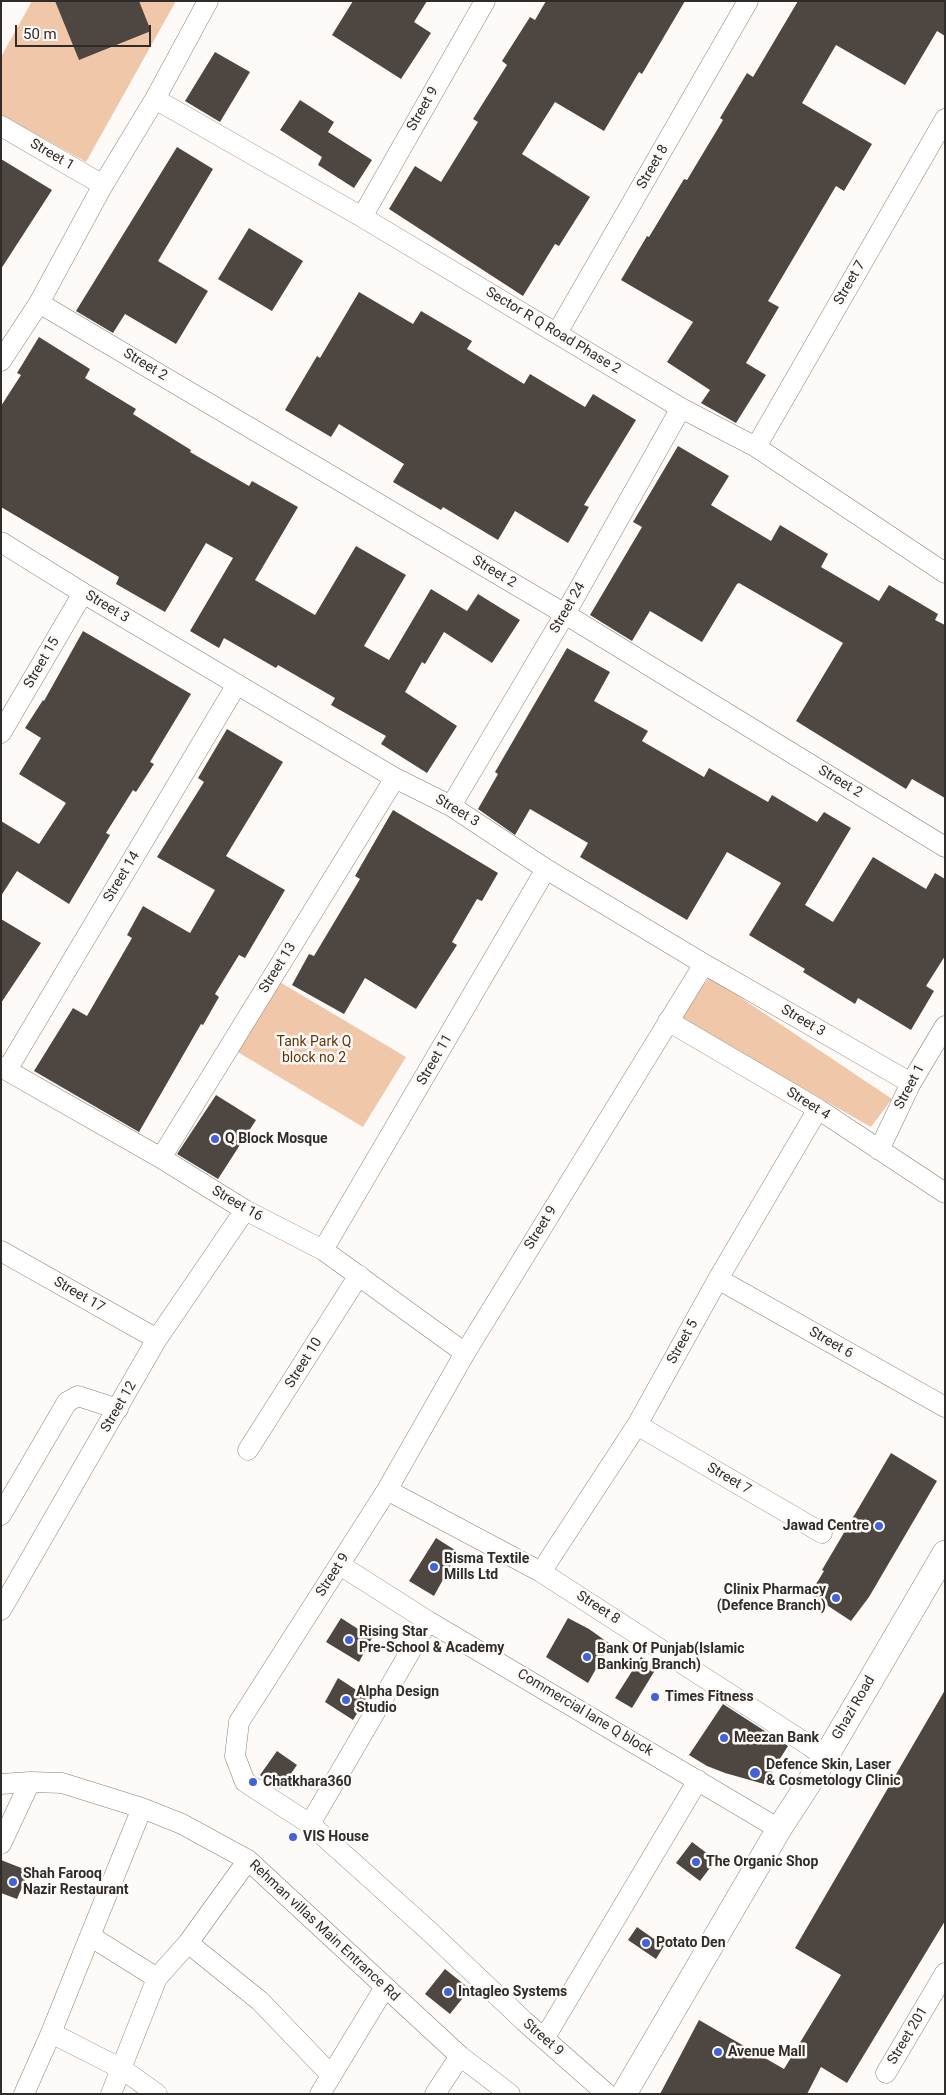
<!DOCTYPE html>
<style>
body{margin:0}
#map{position:relative;width:946px;height:2095px;overflow:hidden;background:#fefaf8;font-family:Roboto,sans-serif}
canvas{display:block}
.frame{position:absolute;inset:0;border:2px solid #302c29;pointer-events:none}
.scale{position:absolute;left:15px;top:25px;width:136px;height:22px;box-sizing:border-box;border:2px solid #302c29;border-top:0;padding-left:6px;font-size:15px;line-height:18px;white-space:nowrap;color:#302c29;-webkit-text-stroke:4px #fefaf8;paint-order:stroke}
</style>
<div id="map">
<canvas width="946" height="2095"></canvas>
<div class="frame"></div>
<div class="scale">50 m</div>
</div>
<script>
const ctx = document.querySelector('canvas').getContext('2d');
ctx.lineJoin = 'round';
function paint(path, color) { ctx.fillStyle = color; ctx.fill(path, 'evenodd'); }
const poly = rows => new Path2D(rows.map(r => 'M' + r).join(''));
function stroke(path, color, width, dash) { ctx.strokeStyle = color; ctx.lineWidth = width; ctx.lineCap = dash ? 'butt' : 'round'; ctx.setLineDash(dash || []); ctx.stroke(path); }
function label(font, color, halo, rows, align = 'center') {
  ctx.font = font + ' Roboto,sans-serif'; ctx.lineWidth = 5; ctx.setLineDash([]); ctx.textBaseline = 'middle'; ctx.strokeStyle = halo; ctx.fillStyle = color; for (const [text, x, y, turn = 0] of rows) {
    ctx.save(); ctx.translate(x, y); ctx.rotate((+turn || 0) * Math.PI / 180); ctx.textAlign = isNaN(turn) ? turn : align; if (halo) ctx.strokeText(text, 0, 0); ctx.fillText(text, 0, 0); ctx.restore();
  }
}
const green = poly([
 [32,1,176,1,86,162,1,115,1,57],
 [710,977,892,1099,871,1127,677,1017],
 [278,981,406,1057,363,1127,236,1051]
]);
const building = poly([
 [55,1,139,1,151,31,79,60],
 [353,1,427,1,414,22,431,33,401,79,332,35],
 [546,1,685,1,642,74,639,72,604,131,555,102,522,154,590,197,559,246,555,244,523,296,389,209,415,166,441,182,478,122,473,119,507,65,502,61,530,17,535,20],
 [798,1,945,1,945,36,937,31,905,85,836,45,802,103,872,144,844,191,836,186,768,301,779,307,746,363,766,375,736,423,701,403,710,390,667,362,693,322,621,280,647,236,649,237,684,179,687,180,723,120,720,118,747,73,753,77],
 [215,52,250,72,220,122,185,101],
 [300,100,334,122,328,132,372,160,354,188,318,165,322,157,280,130],
 [177,147,213,169,158,261,208,291,176,344,125,314,113,333,76,311],
 [1,159,52,190,1,269],
 [249,228,303,261,272,311,218,279],
 [359,292,413,324,421,311,472,341,467,349,524,384,530,374,585,407,593,394,636,420,584,505,589,507,568,543,515,511,498,540,443,507,441,510,393,482,404,464,339,424,331,437,285,410,317,356,320,358],
 [39,337,90,369,85,378,136,409,133,414,191,450,190,452,249,486,252,481,298,507,255,580,315,615,356,546,406,575,364,646,389,660,431,589,467,611,478,594,520,620,492,663,444,632,425,664,422,662,405,692,457,726,427,773,381,744,386,736,331,705,335,698,278,665,276,668,224,638,219,648,190,631,233,558,206,543,165,612,116,584,119,577,1,507,1,406,21,375,17,373],
 [678,446,729,476,711,505,771,541,780,525,828,554,821,567,879,601,889,585,938,614,935,620,945,625,945,798,912,779,906,789,796,721,843,643,739,583,737,584,702,642,650,611,632,641,590,615,642,527,633,522],
 [83,631,191,694,150,762,154,764,136,792,133,790,106,833,110,835,69,904,17,871,1,896,1,821,39,844,66,803,19,774,41,738,25,728,43,700,44,701],
 [567,648,610,672,594,701,648,731,642,741,704,777,709,768,768,802,772,795,817,822,824,812,851,828,805,905,833,922,873,857,926,889,935,873,945,879,945,956,926,986,934,991,911,1030,858,998,855,1004,803,972,805,969,749,935,781,883,727,852,687,920,580,857,588,843,530,809,515,835,478,809,498,774,495,772],
 [227,729,283,762,226,856,285,890,245,958,239,955,215,994,219,997,203,1025,201,1024,139,1132,34,1071,73,1008,87,1016,132,938,127,935,143,906,190,933,215,890,157,857,204,782,198,778],
 [393,810,498,873,482,901,477,899,452,942,457,945,416,1009,365,978,344,1014,292,985,309,954,314,956,360,879,355,876],
 [1,919,41,943,1,1003],
 [216,1095,256,1120,218,1179,177,1154],
 [891,1453,937,1481,869,1597,851,1621,810,1594,824,1571,822,1570],
 [436,1538,458,1552,434,1596,409,1581],
 [341,1618,372,1638,359,1662,326,1642],
 [568,1618,589,1629,610,1644,588,1683,546,1657],
 [641,1657,657,1667,632,1708,615,1698],
 [338,1678,367,1697,353,1720,325,1702],
 [945,1690,945,1921,847,2083,821,2067,807,2094,660,2094,699,2020,784,2069,841,1975,795,1948],
 [723,1704,788,1746,764,1784,725,1773,707,1766,689,1755],
 [277,1751,297,1765,280,1789,260,1775],
 [692,1842,716,1860,700,1881,676,1863],
 [1,1860,29,1871,17,1899,1,1893],
 [637,1927,664,1946,656,1959,628,1940],
 [445,1969,470,1989,450,2014,425,1994]
]);
const minor = poly([
 [155,99,362,217,681,408,756,447,945,573],
 [1,126,103,185],
 [362,217,485,1],
 [39,303,565,614,945,847],
 [557,333,748,1],
 [1,361,39,303,103,185,155,99,208,1],
 [756,447,945,119],
 [1,542,83,593,395,778,451,806,546,869,704,964,911,1083],
 [1,733,83,593],
 [451,806,565,614,681,408],
 [668,1021,818,1109,945,1193],
 [1,1067,161,1158,245,1210,323,1250,465,1353],
 [7,1070,237,684],
 [879,1150,911,1083,945,1026],
 [161,1158,395,778],
 [323,1250,546,869],
 [1,1251,157,1339],
 [718,1279,945,1407],
 [637,1425,822,1533],
 [248,1450,359,1275],
 [387,1490,541,1572,810,1746,825,1758],
 [1,1515,67,1402,78,1396,118,1409],
 [340,1565,428,1621,779,1829],
 [541,1572,637,1425,718,1279,818,1109],
 [1,1610,157,1339,245,1210],
 [1,1784,30,1782,62,1783,142,1808,182,1824,248,1860,460,2056,510,2094],
 [310,1824,428,1621],
 [1,1844,30,1782],
 [90,1936,142,1808],
 [188,1943,260,2001,331,2075],
 [51,2033,122,2069,157,2094],
 [544,2039,698,1780],
 [886,2073,945,1973],
 [24,2094,51,2033,90,1936,157,1978],
 [111,2094,157,1978,188,1943,248,1860],
 [320,2094,385,1987],
 [435,2094,460,2056],
 [607,2094,524,2021,429,1931,310,1824,245,1782,235,1756,239,1722,387,1490,465,1353,704,964]
]);
const major = poly([
 [624,2094,779,1829,825,1758,945,1553]
]);
const markers = [
 [215,1139,5,"#4163d6"],
 [879,1526,5,"#4163d6"],
 [434,1567,5,"#4163d6"],
 [836,1598,5,"#4163d6"],
 [349,1640,5,"#4163d6"],
 [587,1657,5,"#4163d6"],
 [655,1697,5,"#4163d6"],
 [346,1700,5,"#4163d6"],
 [724,1738,5,"#4163d6"],
 [755,1773,6,"#4163d6"],
 [253,1782,5,"#4163d6"],
 [293,1837,5,"#4163d6"],
 [696,1862,5,"#4163d6"],
 [13,1882,5,"#4163d6"],
 [646,1943,5,"#4163d6"],
 [448,1992,5,"#4163d6"],
 [718,2052,5,"#4163d6"]
];
const streetNames = [
 ["Street 9",423,109,-60],
 ["Street 1",52,155,30],
 ["Street 8",653,167,-60],
 ["Street 7",850,283,-60],
 ["Sector R Q Road Phase 2",553,331,31],
 ["Street 2",145,365,31],
 ["Street 2",494,572,31],
 ["Street 3",107,607,31],
 ["Street 24",568,608,-60],
 ["Street 15",42,663,-60],
 ["Street 2",840,782,31],
 ["Street 3",457,811,31],
 ["Street 14",122,877,-59],
 ["Street 13",278,968,-58],
 ["Street 3",803,1021,30],
 ["Street 11",435,1060,-60],
 ["Street 1",910,1087,-62],
 ["Street 4",808,1104,32],
 ["Street 16",237,1204,30],
 ["Street 9",541,1228,-58],
 ["Street 17",79,1295,30],
 ["Street 5",683,1342,-61],
 ["Street 6",831,1343,30],
 ["Street 10",304,1363,-58],
 ["Street 12",119,1407,-60],
 ["Street 7",729,1479,30],
 ["Street 9",333,1575,-57],
 ["Street 8",598,1608,33],
 ["Ghazi Road",854,1708,-60],
 ["Commercial lane Q block",585,1713,31],
 ["Rehman villas Main Entrance Rd",324,1931,43],
 ["Street 201",908,2036,-59],
 ["Street 9",543,2038,41]
];
const parkNames = [
 ["Tank Park Q",314,1042],
 ["block no 2",314,1058]
];
const poiNames = [
 ["Q Block Mosque",225,1139],
 ["Jawad Centre",869,1526,"right"],
 ["Bisma Textile",444,1559],
 ["Mills Ltd",444,1575],
 ["Clinix Pharmacy",826,1590,"right"],
 ["(Defence Branch)",826,1606,"right"],
 ["Rising Star",359,1632],
 ["Pre-School & Academy",359,1648],
 ["Bank Of Punjab(Islamic",597,1649],
 ["Banking Branch)",597,1665],
 ["Alpha Design",356,1692],
 ["Studio",356,1708],
 ["Times Fitness",665,1697],
 ["Meezan Bank",734,1738],
 ["Defence Skin, Laser",766,1765],
 ["& Cosmetology Clinic",766,1781],
 ["Chatkhara360",263,1782],
 ["VIS House",303,1837],
 ["The Organic Shop",706,1862],
 ["Shah Farooq",23,1874],
 ["Nazir Restaurant",23,1890],
 ["Potato Den",656,1943],
 ["Intagleo Systems",458,1992],
 ["Avenue Mall",728,2052]
];
paint(green, '#f1c7a9');
paint(building, '#4e4741');
stroke(minor, '#88807a', 21);
stroke(major, '#88807a', 26);
stroke(minor, '#fff', 20);
stroke(major, '#fff', 25);
for (const [x, y, r, color] of markers) { const dot = new Path2D(); dot.arc(x, y, r, 0, 2 * Math.PI); ctx.fillStyle = color; ctx.fill(dot); stroke(dot, '#fefaf8', 2); }
label('14px', '#302c29', '#fefaf8', streetNames);
label('14px', '#613306', '#fefaf8', parkNames);
label('bold 14px', '#302c29', '#fefaf8', poiNames, 'left');
</script>
